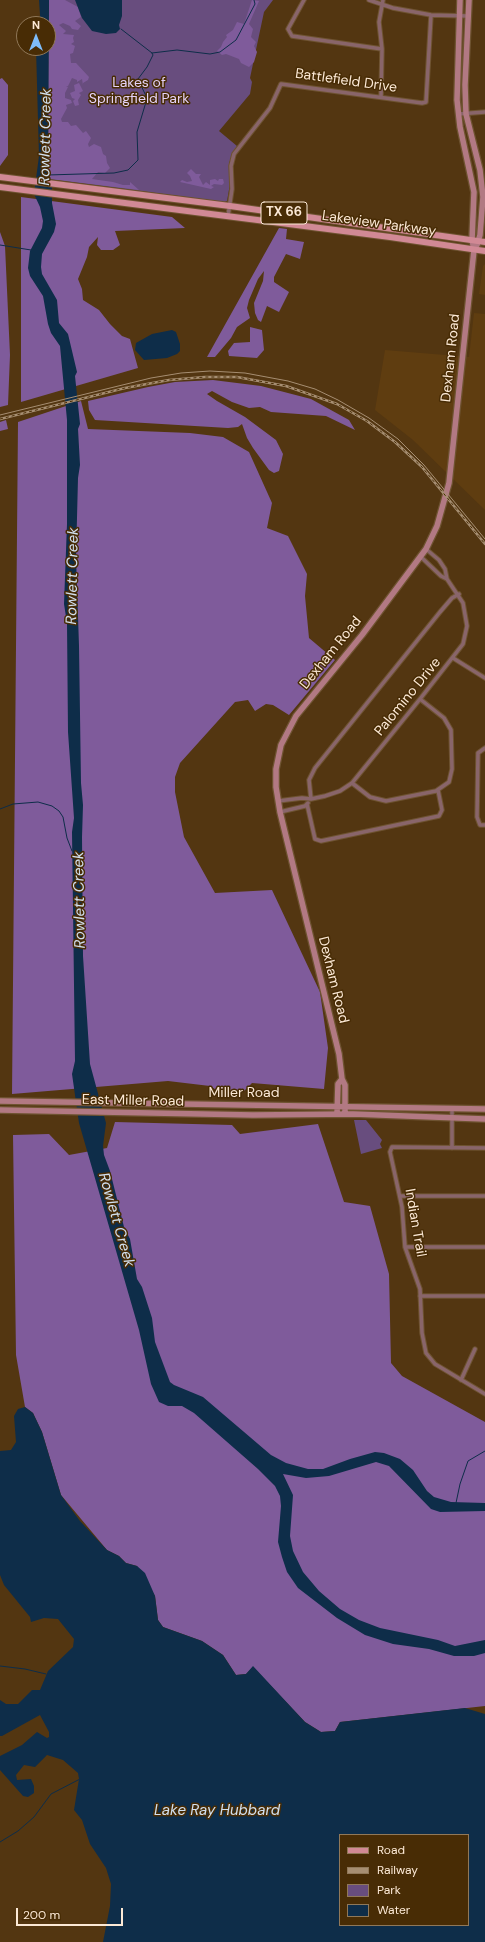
<!DOCTYPE html>
<style>
body{margin:0}
#map{position:relative;width:485px;height:1942px;overflow:hidden;background:#533611;font-family:"DM Sans",sans-serif}
canvas{display:block}
.legend{position:absolute;left:339px;top:1834px;width:130px;height:92px;box-sizing:border-box;background:#482c05;border:1px solid #907859;margin:0;padding:5px 7px;list-style:none;font-size:12px;color:#fce9d6}
.legend li{display:flex;align-items:center;gap:8px;height:20px}
.legend b{width:20px;border:1px solid #907859}
.north{position:absolute;left:16px;top:16px;width:40px;height:40px;box-sizing:border-box;background:#482c05;border:1px solid #907859;border-radius:50%;rotate:0deg;font-size:11px;font-weight:700;line-height:16px;text-align:center;color:#fce9d6}
.north::after{content:'';display:block;margin:auto;width:14px;height:18px;background:#7fbdfa;clip-path:polygon(50% 0,100% 100%,50% 72%,0 100%)}
.scale{position:absolute;left:16px;top:1908px;width:107px;height:18px;box-sizing:border-box;border:2px solid #fce9d6;border-top:0;padding-left:5px;font-size:12px;line-height:14px;white-space:nowrap;color:#fce9d6;-webkit-text-stroke:3px #482c05;paint-order:stroke}
</style>
<div id="map">
<canvas width="485" height="1942"></canvas>
<ul class="legend">
<li><b style="height:5px;background:#d18995"></b>Road</li>
<li><b style="height:5px;background:#a68e72"></b>Railway</li>
<li><b style="height:11px;background:#684d7e"></b>Park</li>
<li><b style="height:11px;background:#0e2d49"></b>Water</li>
</ul>
<div class="north">N</div>
<div class="scale">200 m</div>
</div>
<script>
const ctx = document.querySelector('canvas').getContext('2d');
ctx.lineJoin = 'round';
function paint(path, color) { ctx.fillStyle = color; ctx.fill(path, 'evenodd'); }
const poly = rows => new Path2D(rows.map(r => 'M' + r).join(''));
function stroke(path, color, width, dash) { ctx.strokeStyle = color; ctx.lineWidth = width; ctx.lineCap = dash ? 'butt' : 'round'; ctx.setLineDash(dash || []); ctx.stroke(path); }
function label(font, color, halo, rows, align = 'center') {
  ctx.font = font + ' "DM Sans",sans-serif'; ctx.lineWidth = 3; ctx.setLineDash([]); ctx.textBaseline = 'middle'; ctx.strokeStyle = halo; ctx.fillStyle = color; for (const [text, x, y, turn = 0] of rows) {
    ctx.save(); ctx.translate(x, y); ctx.rotate((+turn || 0) * Math.PI / 180); ctx.textAlign = isNaN(turn) ? turn : align; if (halo) ctx.strokeText(text, 0, 0); ctx.fillText(text, 0, 0); ctx.restore();
  }
}
const built = poly([
 [485,264,485,295,479,294,483,266],
 [474,313,485,314,485,510,413,440,375,410,385,350,469,357]
]);
const green = poly([
 [49,0,273,0,264,12,250,78,252,82,250,94,219,131,237,146,229,163,230,184,227,201,224,202,50,179,48,81],
 [354,1120,366,1120,382,1140,380,1144,382,1148,361,1154]
]);
const forest = poly([
 [49,0,65,0,78,7,81,17,75,21,81,26,78,30,72,29,70,26,63,23,59,25,66,31,63,34,74,35,73,38,74,42,71,44,75,46,73,53,70,54,71,63,76,63,89,77,88,80,83,83,83,85,82,79,77,82,77,80,72,78,68,86,66,86,68,87,65,93,65,98,71,100,72,103,66,105,67,108,61,119,62,122,68,122,71,126,76,125,83,133,86,131,91,138,88,144,89,147,94,144,101,147,103,154,106,156,107,163,110,168,105,173,98,172,92,179,113,182,123,185,130,185,130,182,139,190,50,179,48,172],
 [252,0,259,1,249,24,253,29,251,37,256,42,254,46,257,52,254,62,249,67,241,63,239,59,226,54,222,55,217,51,221,47,223,42,227,37,226,35,233,30,237,22,244,24],
 [2,78,8,85,8,155,0,166,0,79],
 [79,83,83,91,79,93,81,95,78,100,79,105,75,106,73,101,75,99,72,98,70,93,75,91,74,85],
 [191,169,196,174,201,174,199,177,203,185,206,182,210,185,210,180,215,179,218,181,219,179,223,179,224,183,222,185,214,184,211,186,214,187,211,189,180,182,182,180,187,182,192,181,190,176,187,173],
 [21,197,172,217,185,228,115,231,120,245,113,250,101,250,97,245,98,237,89,247,87,257,78,279,82,289,83,300,99,310,110,324,122,336,130,339,138,368,21,402],
 [279,228,287,229,286,239,304,242,300,259,286,254,274,277,274,282,289,292,279,312,267,306,261,322,258,320,255,313,254,303,263,281,264,271,258,279,249,300,247,308,250,318,237,327,231,338,215,357,207,357],
 [0,232,5,246,10,355,8,405,0,407],
 [250,327,262,330,264,350,257,358,229,356,228,351,234,343,250,342],
 [213,380,261,386,311,399,349,420,355,430,326,416,271,412,260,407,249,408,232,402,212,391,207,394,217,401,245,417,276,440,283,454,279,471,274,473,269,470,253,448,247,438,242,424,238,427,228,428,95,420,89,410,88,401,148,387,175,382],
 [81,401,88,429,190,433,223,437,249,452,272,503,267,528,288,536,307,574,305,596,309,638,335,660,289,715,273,705,266,704,255,711,248,700,235,702,180,763,175,777,175,792,184,837,215,893,272,890,320,992,328,1048,324,1089,252,1083,243,1092,226,1096,210,1086,168,1081,12,1094,18,422],
 [6,420,8,429,0,431,0,422],
 [115,1122,232,1125,240,1134,318,1124,344,1202,370,1206,389,1274,391,1363,402,1376,485,1422,485,1706,340,1722,335,1731,321,1732,305,1722,253,1667,246,1674,236,1675,223,1655,202,1641,163,1627,158,1620,155,1596,137,1566,126,1563,119,1556,107,1550,61,1495,42,1432,33,1413,25,1407,16,1355,13,1135,49,1134,69,1155,107,1148]
]);
const water = poly([
 [39,0,49,0,48,172,52,186,52,203,56,224,54,232,42,254,41,267,42,274,57,300,59,323,68,334,77,372,75,376,80,424,78,429,80,465,78,478,76,557,79,646,81,783,83,805,82,837,83,956,90,1064,106,1123,103,1146,104,1155,110,1171,124,1227,130,1239,137,1279,142,1287,152,1318,155,1342,170,1382,174,1385,203,1397,271,1455,286,1463,308,1469,323,1469,350,1459,375,1452,384,1453,400,1459,413,1470,427,1491,434,1497,451,1502,485,1503,485,1511,440,1512,431,1509,389,1466,376,1462,329,1476,306,1478,283,1474,293,1495,290,1536,293,1551,303,1572,319,1591,340,1609,359,1620,380,1628,438,1640,455,1646,485,1640,485,1653,474,1656,454,1656,429,1649,393,1644,365,1635,337,1618,298,1588,287,1572,282,1557,278,1542,281,1506,280,1496,275,1486,258,1469,194,1413,182,1406,168,1406,159,1402,151,1384,139,1330,79,1123,72,1074,75,1061,72,832,74,818,68,732,67,623,64,604,67,524,67,420,60,346,51,333,48,324,43,296,30,276,28,268,30,251,42,228,43,221,40,207,34,194,39,156,36,48,48,48,48,24,38,24,40,15],
 [75,0,122,0,122,16,119,25,120,29,116,33,106,34,92,31,82,18],
 [172,330,176,332,180,344,180,351,177,354,167,358,144,360,135,350,136,343,152,334],
 [25,1407,33,1413,42,1432,61,1495,80,1521,107,1550,119,1556,126,1563,137,1566,145,1573,155,1596,158,1620,163,1627,202,1641,223,1655,236,1675,246,1674,253,1666,305,1722,321,1732,335,1731,340,1722,465,1708,485,1714,485,1942,103,1942,110,1906,111,1884,106,1868,90,1844,82,1820,74,1810,79,1779,78,1773,63,1760,47,1755,35,1767,24,1765,16,1775,17,1780,31,1779,34,1786,34,1793,28,1797,23,1796,0,1770,0,1756,22,1745,37,1732,47,1738,49,1737,49,1732,40,1715,2,1736,0,1736,0,1700,6,1704,18,1704,32,1690,40,1690,48,1671,73,1647,74,1639,58,1619,44,1618,31,1622,30,1617,4,1585,0,1575,0,1451,11,1450,16,1442,14,1416,18,1409],
 [340,1835,468,1835,468,1925,340,1925]
]);
const stream = poly([
 [152,53,177,50,210,54,220,52,236,40,255,4,254,0],
 [48,175,114,173,128,170,138,160,137,132,146,102,146,96,138,79,147,67,153,55,152,53,121,29],
 [0,245,31,250],
 [0,809,13,804,38,802,52,806,59,811,63,817,67,838,72,851],
 [456,1503,460,1484,468,1461,485,1451],
 [0,1666,25,1669,46,1674],
 [0,1842,18,1831,34,1817,51,1794,80,1779]
]);
const street = poly([
 [304,0,288,29,292,36,382,49],
 [369,0,393,8,431,15,468,16],
 [381,97,382,49,379,22,383,0],
 [458,114,485,112],
 [228,216,232,189,231,166,234,154,270,108,281,84,422,103,426,102,431,15],
 [421,557,441,576,447,579],
 [453,658,485,678],
 [485,748,478,753,477,817,480,825,485,825],
 [352,783,370,797,386,801,436,791,449,782,452,769,451,730,444,718,420,699],
 [311,799,309,780,315,768,440,612,452,598,459,594],
 [278,801,302,798,311,799,325,796,340,791,352,783,420,699,463,644,467,626,463,603,447,579,445,569,439,560,426,549],
 [307,804,315,839,321,841,439,816,442,810,438,790],
 [280,812,305,806,308,803],
 [452,1148,452,1109],
 [485,1148,392,1147,390,1152,402,1207,405,1247,420,1289,422,1333,426,1353,435,1364,485,1394],
 [400,1196,485,1196],
 [405,1247,485,1247],
 [420,1296,485,1296],
 [461,1380,475,1349]
]);
const secondary = poly([
 [469,0,465,85,466,114,480,170,483,197,480,235,477,245],
 [0,1101,485,1109],
 [0,1110,253,1115,353,1114,485,1119],
 [337,1114,338,1084,342,1079],
 [345,1114,345,1085,342,1079,339,1054,280,812,276,787,276,769,281,745,296,716,362,635,426,549,437,526,449,483,474,250,472,240,474,192,460,127,457,100,460,0]
]);
const primary = poly([
 [0,177,230,206,485,242],
 [0,187,390,237,485,251]
]);
const tram = poly([
 [0,415,151,378,181,373,210,371,245,373,288,381,315,389,338,400,369,418,398,439,424,465,485,539]
]);
const rail = poly([
 [0,419,125,388,169,380,205,377,237,377,286,386,337,404,367,421,395,442,422,467,485,544]
]);
const shields = [
 [284,213,46]
];
const shieldNames = [
 ["TX 66",284,213]
];
const streetNames = [
 ["Battlefield Drive",346,81,8],
 ["Lakeview Parkway",379,224,8],
 ["Dexham Road",451,358,-84],
 ["Dexham Road",331,653,-51],
 ["Palomino Drive",408,697,-51],
 ["Dexham Road",333,980,76],
 ["Miller Road",244,1093],
 ["East Miller Road",133,1101,1],
 ["Indian Trail",415,1223,80]
];
const parkNames = [
 ["Lakes of",139,83],
 ["Springfield Park",139,99]
];
const waterNames = [
 ["Rowlett Creek",46,137,-89],
 ["Rowlett Creek",73,576,-89],
 ["Rowlett Creek",80,900,-91],
 ["Rowlett Creek",116,1220,74],
 ["Lake Ray Hubbard",217,1811]
];
paint(built, '#5f3d10');
paint(green, '#684d7e');
paint(forest, '#7f5b9b');
paint(water, '#0e2d49');
stroke(stream, '#0e2d49', 1);
stroke(street, '#6e5331', 5.5);
stroke(secondary, '#6e5331', 8);
stroke(primary, '#6e5331', 8);
stroke(street, '#89656a', 3.5);
stroke(secondary, '#b27983', 5.5);
stroke(primary, '#d18995', 6);
stroke(tram, '#a68e72', 1);
stroke(rail, '#a68e72', 2.5);
stroke(rail, '#482c05', 1, [3]);
for (const [x, y, w] of shields) { const box = new Path2D(); box.roundRect(x - w / 2, y - 11, w, 22, 3); ctx.fillStyle = '#482c05'; ctx.fill(box); stroke(box, '#fce9d6', 1); }
label('bold 13px', '#fce9d6', null, shieldNames);
label('14px', '#fce9d6', '#482c05', streetNames);
label('14px', '#e5d2f7', '#482c05', parkNames);
label('italic 15px', '#d1e0f0', '#482c05', waterNames);
</script>
